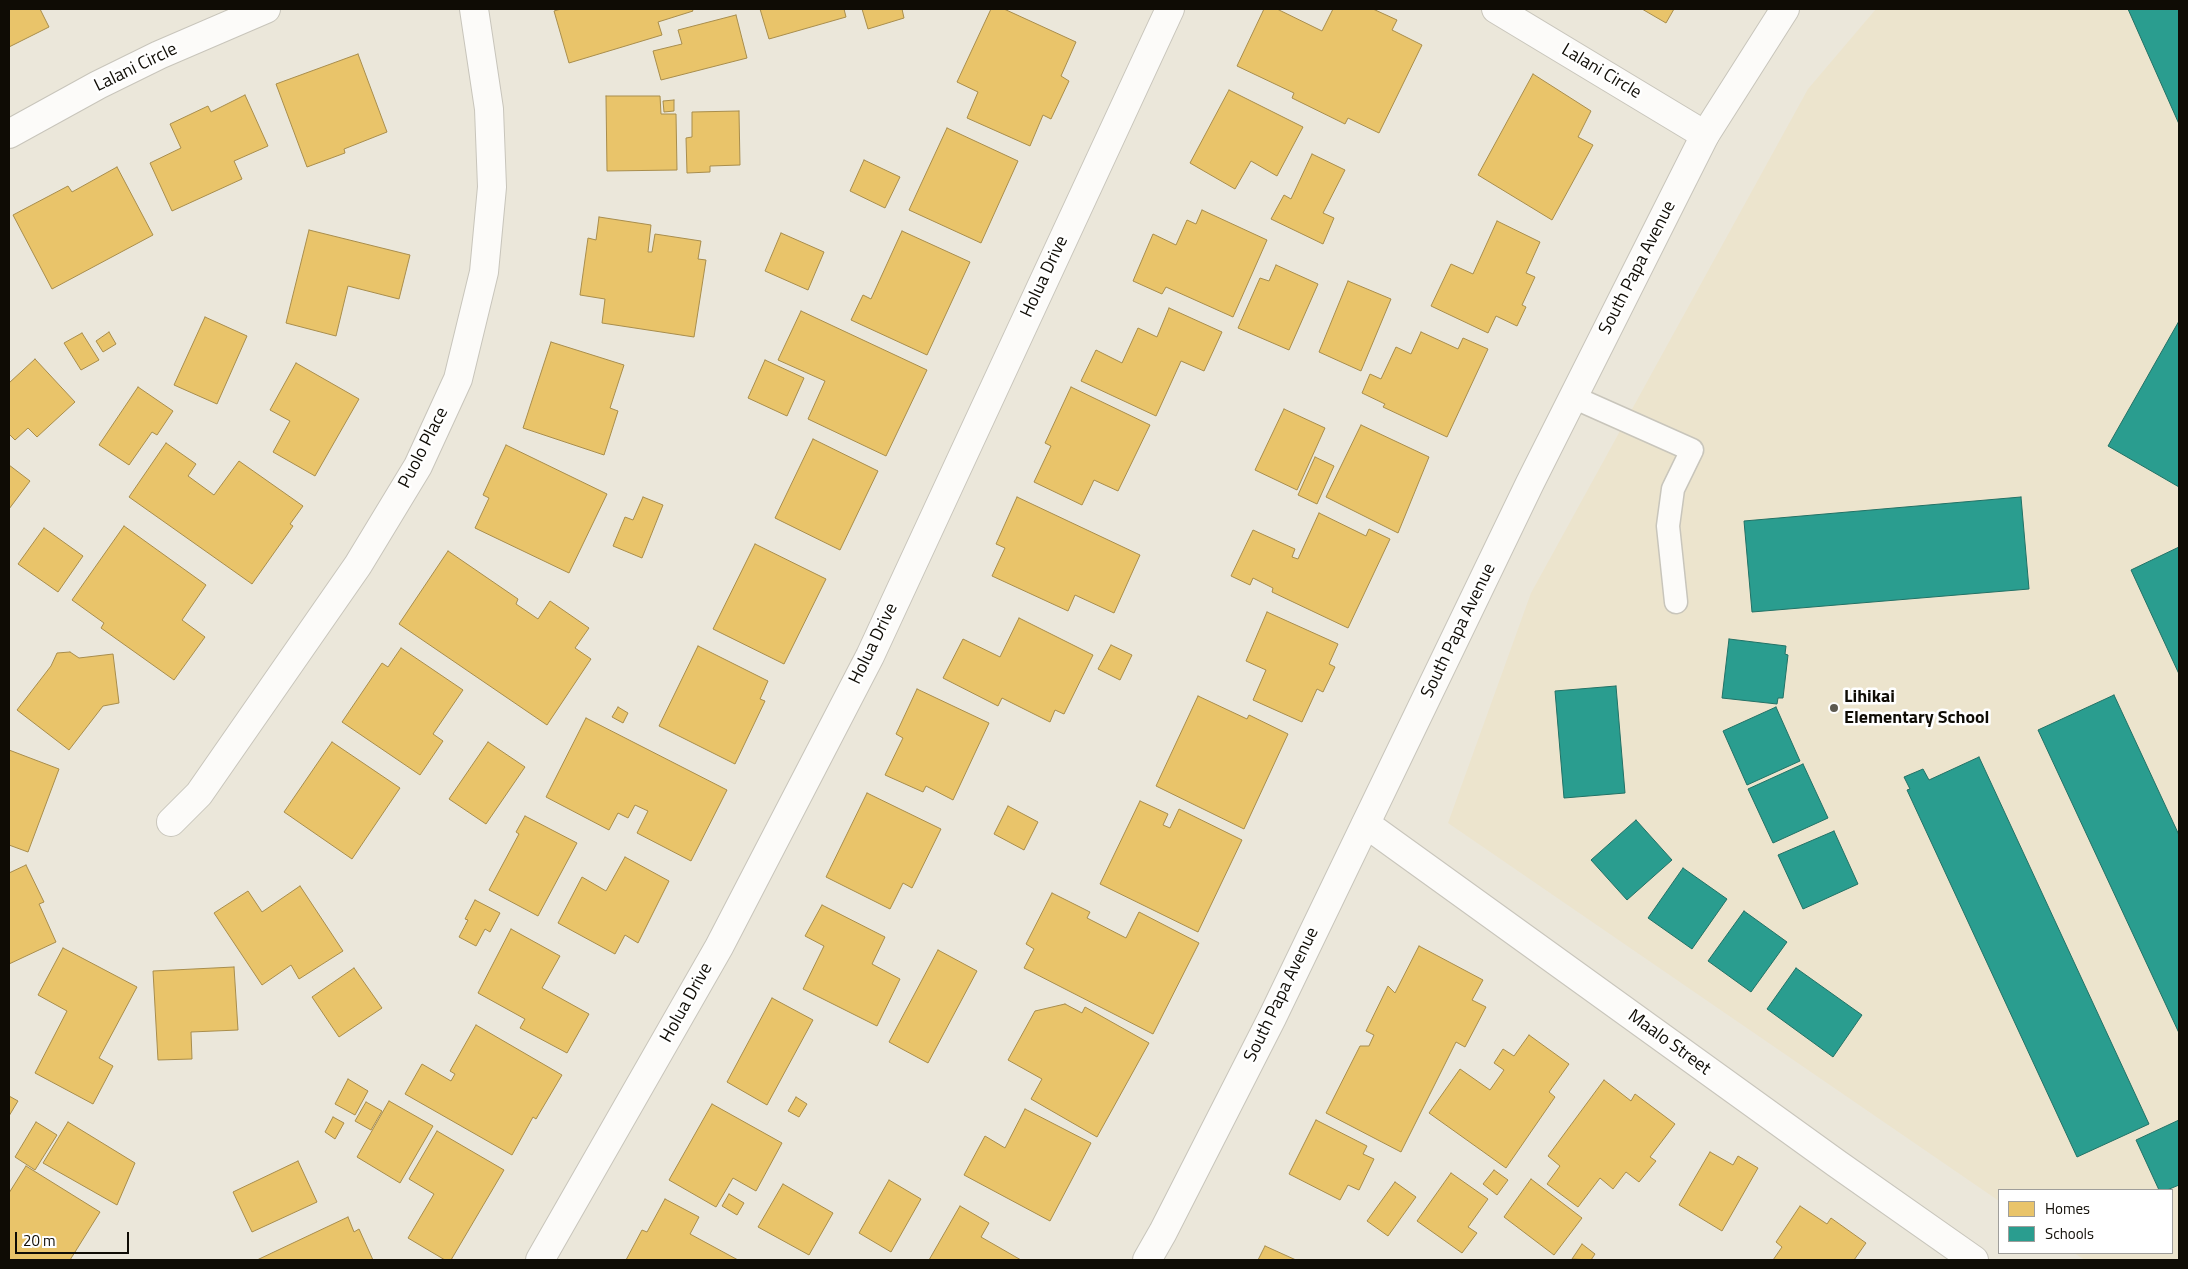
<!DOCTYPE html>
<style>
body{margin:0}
#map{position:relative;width:2188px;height:1269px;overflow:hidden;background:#ebe7da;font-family:"Titillium Web",sans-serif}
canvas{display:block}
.frame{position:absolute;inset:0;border:10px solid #0f0c05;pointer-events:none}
.legend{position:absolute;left:1998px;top:1189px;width:175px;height:65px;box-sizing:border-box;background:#fff;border:1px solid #9f9e9b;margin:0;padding:6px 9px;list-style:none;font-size:15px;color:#0f0c05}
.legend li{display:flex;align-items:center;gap:10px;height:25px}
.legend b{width:25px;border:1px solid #9f9e9b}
.scale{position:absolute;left:15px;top:1232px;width:114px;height:22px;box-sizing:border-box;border:2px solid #0f0c05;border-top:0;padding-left:6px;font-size:15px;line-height:18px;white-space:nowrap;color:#0f0c05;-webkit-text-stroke:4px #fff;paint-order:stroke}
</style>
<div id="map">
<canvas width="2188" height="1269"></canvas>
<div class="frame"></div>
<ul class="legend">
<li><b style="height:14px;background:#e9c46a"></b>Homes</li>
<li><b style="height:14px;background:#2a9d8f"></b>Schools</li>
</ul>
<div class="scale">20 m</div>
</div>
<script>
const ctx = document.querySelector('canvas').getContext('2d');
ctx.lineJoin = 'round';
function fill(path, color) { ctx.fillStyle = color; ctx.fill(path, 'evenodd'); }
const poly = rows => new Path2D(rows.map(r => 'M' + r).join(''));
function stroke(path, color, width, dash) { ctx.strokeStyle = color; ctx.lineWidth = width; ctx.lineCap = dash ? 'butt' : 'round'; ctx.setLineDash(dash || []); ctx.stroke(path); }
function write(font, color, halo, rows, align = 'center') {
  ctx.font = font + ' "Titillium Web",sans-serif'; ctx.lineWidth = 5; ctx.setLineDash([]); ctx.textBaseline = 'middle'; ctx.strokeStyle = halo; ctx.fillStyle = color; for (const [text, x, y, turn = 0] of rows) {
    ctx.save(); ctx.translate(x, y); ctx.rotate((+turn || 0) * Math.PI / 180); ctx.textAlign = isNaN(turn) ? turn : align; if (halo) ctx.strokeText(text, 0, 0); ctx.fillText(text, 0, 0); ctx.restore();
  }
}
const built = poly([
 [1876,9,2179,9,2179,1260,2085,1260,2074,1253,2172,1253,2172,1190,1999,1190,1999,1201,1448,823,1531,593,1808,89]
]);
const homes = poly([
 [9,9,40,9,49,27,9,47,9,9],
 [561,9,692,9,693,11,658,22,662,35,569,63,554,11,561,9],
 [760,9,844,9,846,17,769,39,760,9],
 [862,9,902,9,904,18,868,29,862,9],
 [991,9,1004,9,1076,42,1061,76,1069,81,1051,119,1043,115,1030,146,967,118,978,92,957,82,991,9],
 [1264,9,1277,9,1322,31,1333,9,1373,9,1397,20,1392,30,1422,45,1379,133,1348,118,1345,124,1292,98,1294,93,1237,66,1264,9],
 [1642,9,1674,9,1666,23,1642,9],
 [736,15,747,58,661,80,653,51,682,44,678,30,736,15],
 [358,54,387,132,344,149,345,153,307,167,276,84,358,54],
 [1533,74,1591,111,1578,137,1593,145,1552,220,1478,175,1533,74],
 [1229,90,1303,127,1277,176,1251,161,1235,189,1190,163,1229,90],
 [245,95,268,146,234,161,242,179,172,211,150,163,181,148,170,124,208,106,211,112,245,95],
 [606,96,660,96,661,114,676,114,677,170,607,171,606,96],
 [674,100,674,111,664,112,663,101,674,100],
 [739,111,740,165,710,166,710,172,687,173,686,138,692,137,692,112,739,111],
 [947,128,1018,161,981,243,909,210,947,128],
 [1312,154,1345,170,1323,213,1334,218,1323,244,1271,219,1284,195,1291,199,1312,154],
 [864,160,900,177,885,208,850,191,864,160],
 [117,167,153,235,52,289,13,215,68,186,72,192,117,167],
 [1202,210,1267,240,1233,317,1166,287,1162,294,1133,281,1153,234,1176,245,1187,220,1196,224,1202,210],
 [599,217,651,225,648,252,652,252,655,234,701,241,698,259,706,260,694,337,602,323,605,299,580,295,588,238,596,240,599,217],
 [1497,221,1540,242,1526,273,1535,277,1522,305,1526,307,1517,326,1496,316,1488,333,1431,306,1451,264,1473,274,1497,221],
 [309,230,410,255,399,299,348,286,336,336,286,323,309,230],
 [902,231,970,262,927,355,851,320,863,295,871,299,902,231],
 [781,233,824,252,808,290,765,271,781,233],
 [1276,265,1318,284,1289,350,1238,328,1260,278,1269,281,1276,265],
 [1348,281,1391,299,1361,371,1319,352,1348,281],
 [1169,308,1222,332,1204,371,1181,361,1156,416,1081,381,1096,350,1122,363,1138,328,1157,337,1169,308],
 [801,311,927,370,886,456,808,419,825,381,778,360,801,311],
 [205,317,247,336,217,404,174,385,205,317],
 [109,332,116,344,103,352,96,341,109,332],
 [1421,332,1458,349,1463,338,1488,349,1447,437,1383,407,1385,404,1362,393,1370,374,1381,379,1396,347,1411,354,1421,332],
 [82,333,99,360,81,370,64,343,82,333],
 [551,342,624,365,610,408,618,411,604,455,523,428,551,342],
 [35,359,75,402,37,437,28,428,15,440,9,434,9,383,35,359],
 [765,360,804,378,787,416,748,398,765,360],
 [296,363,359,399,315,476,273,452,290,421,270,410,296,363],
 [138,387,173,411,157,435,152,432,129,465,99,445,138,387],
 [1071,387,1150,425,1118,491,1094,480,1082,505,1034,482,1051,446,1045,443,1071,387],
 [1284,409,1325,428,1297,490,1255,470,1284,409],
 [1361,425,1429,457,1398,533,1326,497,1361,425],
 [813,439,878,471,840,550,775,518,813,439],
 [166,443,196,464,188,476,214,495,239,461,303,506,290,524,293,526,252,584,129,497,166,443],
 [506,445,607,494,569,573,475,528,489,498,483,495,506,445],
 [1315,457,1334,466,1317,504,1298,495,1315,457],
 [9,465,30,481,9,509,9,465],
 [643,497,663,505,642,558,613,546,625,517,633,520,643,497],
 [1017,497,1140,555,1114,613,1075,595,1068,611,992,576,1005,548,996,544,1017,497],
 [1319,513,1366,536,1369,529,1390,539,1348,628,1272,592,1273,588,1253,578,1250,585,1231,576,1253,530,1295,549,1292,557,1298,559,1319,513],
 [124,526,206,585,182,620,205,637,174,680,101,628,104,623,72,600,124,526],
 [44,528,83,556,58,592,18,564,44,528],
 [755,544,826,579,784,664,713,629,755,544],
 [448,551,518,599,516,604,538,619,550,601,589,628,575,648,591,659,547,725,399,624,448,551],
 [1267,612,1338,644,1329,664,1335,667,1323,692,1317,689,1302,722,1253,700,1266,670,1246,661,1267,612],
 [1019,618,1093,655,1064,714,1055,710,1050,722,1002,698,998,706,943,678,963,639,1000,657,1019,618],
 [1111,645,1132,655,1120,680,1098,669,1111,645],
 [698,646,768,681,760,699,765,701,735,764,659,726,698,646],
 [401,648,463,690,433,734,443,741,420,775,342,722,382,663,388,667,401,648],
 [70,652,79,658,113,654,119,703,103,706,69,750,17,710,51,666,57,653,70,652],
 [917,689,989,723,953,800,926,786,923,792,885,775,903,738,896,734,917,689],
 [1198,696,1247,719,1249,715,1288,734,1244,829,1156,786,1198,696],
 [618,707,628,713,623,723,612,717,618,707],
 [586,718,727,790,691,861,637,833,648,811,635,805,628,818,618,813,609,830,546,797,586,718],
 [332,742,400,788,352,859,284,812,332,742],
 [488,742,525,767,486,824,449,799,488,742],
 [9,750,59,769,28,852,9,845,9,750],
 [867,793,941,829,912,888,903,883,890,909,826,877,867,793],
 [1140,801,1168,814,1163,825,1170,828,1179,809,1242,840,1198,932,1100,884,1140,801],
 [1008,806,1038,822,1024,850,994,834,1008,806],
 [525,816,577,843,538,916,489,890,519,834,516,832,525,816],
 [625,857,669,881,638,943,625,935,615,954,558,923,582,877,606,891,625,857],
 [26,865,44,902,39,904,56,942,9,964,9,873,26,865],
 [300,886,343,951,299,979,291,965,262,985,214,913,248,891,262,912,300,886],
 [1052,893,1090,912,1087,918,1126,938,1139,912,1199,943,1153,1034,1024,968,1034,949,1026,944,1052,893],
 [475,900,500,913,490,932,485,929,476,946,459,937,468,920,465,919,475,900],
 [822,905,885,937,872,964,900,979,877,1026,803,989,824,946,805,936,822,905],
 [511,929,560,956,542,988,589,1014,567,1053,520,1028,525,1019,478,993,511,929],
 [1419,946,1483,980,1472,1000,1486,1007,1465,1047,1456,1042,1401,1152,1326,1113,1360,1046,1369,1046,1374,1035,1366,1031,1388,986,1395,993,1419,946],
 [63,948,137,987,99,1058,113,1066,93,1104,35,1073,67,1011,38,995,63,948],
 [938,950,977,971,928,1063,889,1042,938,950],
 [234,967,238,1030,191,1032,192,1059,158,1060,153,971,234,967],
 [354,968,382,1008,339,1037,312,997,354,968],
 [772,998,813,1020,767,1105,727,1082,772,998],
 [1065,1004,1082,1013,1085,1007,1149,1043,1097,1137,1031,1099,1042,1079,1008,1060,1035,1011,1065,1004],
 [476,1025,562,1075,536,1119,533,1117,512,1155,405,1094,422,1064,451,1081,455,1074,450,1071,476,1025],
 [1529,1035,1569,1064,1549,1092,1555,1097,1506,1168,1429,1113,1460,1069,1490,1090,1504,1070,1494,1063,1503,1049,1514,1056,1529,1035],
 [348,1079,368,1091,355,1115,335,1104,348,1079],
 [1604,1080,1631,1101,1635,1094,1675,1124,1650,1157,1656,1161,1639,1182,1626,1172,1613,1189,1600,1178,1578,1207,1547,1184,1560,1166,1548,1156,1604,1080],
 [9,1096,18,1101,9,1116,9,1096],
 [796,1097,807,1104,799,1117,788,1111,796,1097],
 [389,1101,433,1126,400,1183,357,1157,389,1101],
 [366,1102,382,1111,371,1130,355,1121,366,1102],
 [712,1104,782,1143,756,1191,733,1178,716,1207,669,1180,712,1104],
 [1025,1109,1091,1143,1050,1221,964,1175,985,1136,1005,1148,1025,1109],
 [333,1117,344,1123,335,1139,325,1132,333,1117],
 [1316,1120,1367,1146,1363,1154,1374,1159,1359,1190,1348,1185,1340,1200,1289,1174,1316,1120],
 [36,1122,57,1135,35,1170,15,1157,36,1122],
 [68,1122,135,1163,117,1205,43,1163,68,1122],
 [437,1131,504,1170,451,1260,445,1260,408,1238,434,1194,409,1179,437,1131],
 [1710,1152,1733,1165,1738,1156,1758,1168,1722,1231,1679,1205,1710,1152],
 [298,1161,317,1202,252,1232,233,1192,298,1161],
 [26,1166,100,1212,70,1260,9,1260,9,1193,26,1166],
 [1494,1170,1508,1180,1497,1195,1483,1184,1494,1170],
 [1451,1173,1488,1199,1468,1227,1477,1233,1462,1253,1417,1221,1451,1173],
 [1531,1179,1582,1218,1554,1255,1504,1217,1531,1179],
 [889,1180,921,1199,891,1252,859,1233,889,1180],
 [1395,1182,1416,1197,1388,1236,1367,1221,1395,1182],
 [783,1184,833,1213,809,1255,758,1227,783,1184],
 [729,1194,744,1203,737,1215,722,1206,729,1194],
 [665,1199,699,1217,690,1234,738,1260,626,1260,642,1230,647,1232,665,1199],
 [960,1206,989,1223,981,1237,1021,1260,929,1260,960,1206],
 [1800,1206,1827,1224,1831,1218,1866,1243,1854,1260,1773,1260,1782,1247,1776,1242,1800,1206],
 [348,1217,354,1232,359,1229,373,1260,257,1260,348,1217],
 [1582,1244,1595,1254,1591,1260,1572,1259,1582,1244],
 [1265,1246,1296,1260,1258,1260,1265,1246]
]);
const schools = poly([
 [2128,9,2179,9,2179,124,2128,9],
 [2179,321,2179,487,2108,446,2179,321],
 [2021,497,2029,589,1752,612,1744,521,2021,497],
 [2179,547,2179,674,2131,570,2179,547],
 [1729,639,1786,646,1785,654,1788,655,1783,698,1778,698,1777,704,1722,698,1729,639],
 [1616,686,1625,793,1564,798,1555,691,1616,686],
 [2114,695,2179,835,2179,1033,2038,730,2114,695],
 [1776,707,1800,761,1747,785,1723,731,1776,707],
 [1979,757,2149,1124,2077,1157,1907,790,1910,789,1904,777,1923,769,1929,780,1979,757],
 [1803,764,1828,818,1773,843,1748,789,1803,764],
 [1636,820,1672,860,1627,900,1591,860,1636,820],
 [1834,831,1858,884,1803,909,1778,855,1834,831],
 [1683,868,1727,899,1692,949,1648,918,1683,868],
 [1744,911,1787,942,1751,992,1708,961,1744,911],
 [1796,968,1862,1015,1833,1057,1767,1009,1796,968],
 [2179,1120,2179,1185,2167,1190,2159,1190,2136,1140,2179,1120]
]);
const lane = poly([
 [1573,397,1692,450,1673,489,1668,526,1676,602]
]);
const street = poly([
 [1496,9,1705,135],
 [9,134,98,85,159,55,266,9],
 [171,822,199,794,358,565,418,466,458,379,484,272,492,187,489,109,474,9],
 [1366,824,1836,1163,1974,1260],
 [540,1260,719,947,870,656,1170,9]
]);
const secondary = poly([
 [1147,1260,1163,1232,1272,1018,1530,483,1705,135,1785,9]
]);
const markers = [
 [1834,708,5,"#5c5950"]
];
const streetNames = [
 ["Lalani Circle",136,68,-26],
 ["Lalani Circle",1601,72,31],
 ["South Papa Avenue",1638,268,-63],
 ["Holua Drive",1045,277,-65],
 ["Puolo Place",424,448,-63],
 ["South Papa Avenue",1459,631,-64],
 ["Holua Drive",874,644,-64],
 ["South Papa Avenue",1282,995,-64],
 ["Holua Drive",687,1003,-61],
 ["Maalo Street",1669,1043,36]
];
const poiNames = [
 ["Lihikai",1844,698],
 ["Elementary School",1844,719]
];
fill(built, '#ece4cd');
fill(homes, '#e9c46a');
stroke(homes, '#a88d4c', 1);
fill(schools, '#2a9d8f');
stroke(schools, '#227266', 1);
stroke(lane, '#c8c5bb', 25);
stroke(street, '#c8c5bb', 30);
stroke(secondary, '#c8c5bb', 30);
stroke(lane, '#fcfbf9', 22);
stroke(street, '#fcfbf9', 28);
stroke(secondary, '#fcfbf9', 28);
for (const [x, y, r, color] of markers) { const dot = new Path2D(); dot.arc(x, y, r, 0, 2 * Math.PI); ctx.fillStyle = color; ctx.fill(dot); stroke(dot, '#fff', 2); }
write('18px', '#0f0c05', '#fff', streetNames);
write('bold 18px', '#0f0c05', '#fff', poiNames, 'left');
</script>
